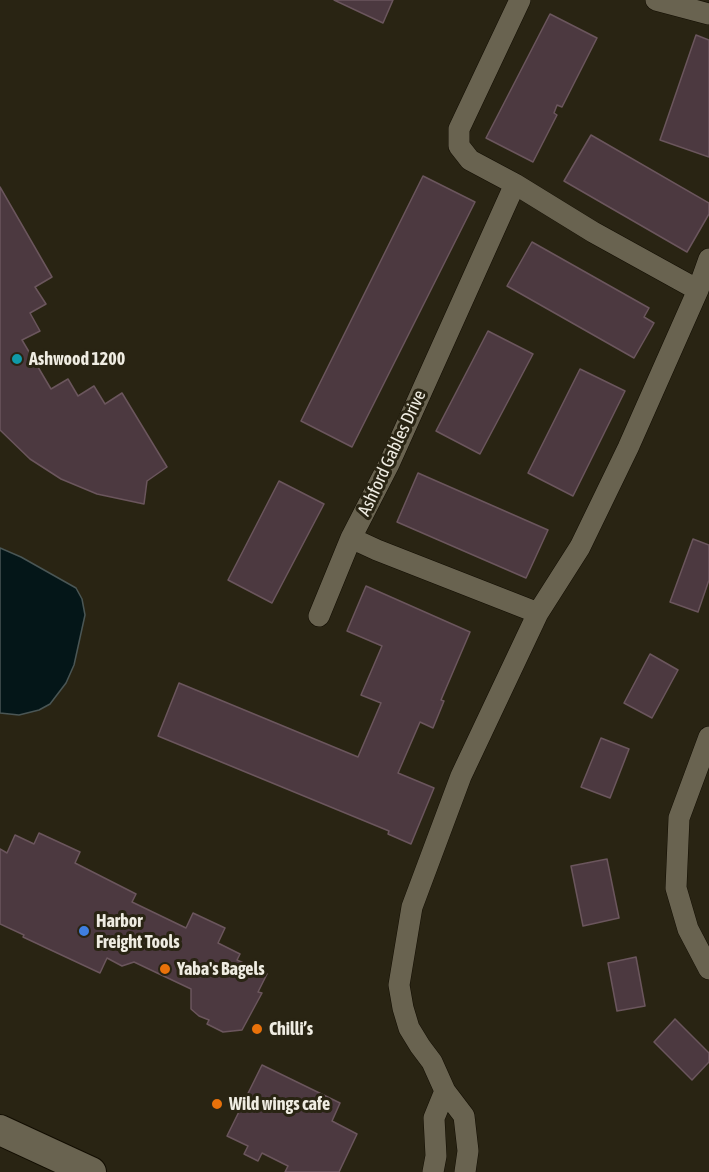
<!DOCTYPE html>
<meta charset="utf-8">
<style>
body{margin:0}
canvas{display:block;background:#292413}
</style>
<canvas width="709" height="1172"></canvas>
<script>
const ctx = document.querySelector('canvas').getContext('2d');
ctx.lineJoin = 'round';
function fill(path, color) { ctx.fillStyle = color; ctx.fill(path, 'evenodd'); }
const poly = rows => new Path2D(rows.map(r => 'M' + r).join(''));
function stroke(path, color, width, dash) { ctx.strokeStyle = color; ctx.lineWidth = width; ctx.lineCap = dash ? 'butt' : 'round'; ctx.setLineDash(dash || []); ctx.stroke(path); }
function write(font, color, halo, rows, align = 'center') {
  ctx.font = font + ' "Asap Condensed",sans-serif'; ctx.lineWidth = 6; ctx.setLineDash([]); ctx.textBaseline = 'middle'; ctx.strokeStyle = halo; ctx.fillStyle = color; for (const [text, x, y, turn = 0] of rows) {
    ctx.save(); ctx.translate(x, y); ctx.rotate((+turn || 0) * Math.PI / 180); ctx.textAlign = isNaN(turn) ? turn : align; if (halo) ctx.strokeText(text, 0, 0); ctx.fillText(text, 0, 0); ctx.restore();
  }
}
const water = poly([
 [0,548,21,557,76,588,82,599,85,615,74,665,66,683,50,704,39,710,19,715,0,713,0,548]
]);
const building = poly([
 [334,0,393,0,383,23,334,0],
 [550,14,597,38,562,107,557,105,554,113,557,115,533,162,486,138,550,14],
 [696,35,709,40,709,157,660,140,696,35],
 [591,135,709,203,709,214,687,252,564,181,591,135],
 [423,176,475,202,352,447,301,421,423,176],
 [0,187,52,277,35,287,46,304,30,313,40,331,22,340,51,389,68,379,78,396,94,386,105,404,122,393,167,467,147,481,144,504,97,494,61,479,30,459,0,430,0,187],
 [532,242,649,308,644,317,654,323,634,358,507,286,532,242],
 [488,331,533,354,480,454,436,431,488,331],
 [580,369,625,391,573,496,528,473,580,369],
 [418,473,548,530,526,578,397,522,418,473],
 [279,481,324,504,272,603,228,580,279,481],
 [693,539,709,545,709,580,698,612,670,602,693,539],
 [366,586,470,632,441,700,444,701,433,728,420,722,398,773,434,788,411,844,388,834,389,831,158,736,179,683,358,757,381,703,361,695,382,646,347,631,366,586],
 [650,654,678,670,652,718,624,703,650,654],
 [601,738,629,749,610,798,581,787,601,738],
 [39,833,80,852,75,863,136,894,132,902,186,928,193,913,225,928,218,943,240,954,237,960,267,974,258,992,262,993,242,1030,223,1032,207,1024,209,1020,199,1016,191,1009,191,989,134,962,122,966,107,958,100,973,23,937,24,935,0,924,0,849,7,853,15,835,34,844,39,833],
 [607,859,619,918,583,926,571,866,607,859],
 [636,957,645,1006,617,1011,608,963,636,957],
 [675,1019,709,1053,709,1062,692,1080,654,1042,675,1019],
 [262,1065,340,1103,332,1121,357,1134,339,1172,285,1172,288,1166,262,1153,258,1161,244,1154,248,1146,227,1136,262,1065]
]);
const minor = poly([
 [520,0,459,129,459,146,470,160,515,184,593,232,698,290],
 [656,0,709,14],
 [515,184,389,464,351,538,377,550,538,613],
 [319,616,351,538],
 [709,737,679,818,676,888,688,929,709,969],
 [433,1172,436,1156,434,1118,445,1091],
 [465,1172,468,1151,464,1116,445,1091,432,1062,420,1046,409,1028,403,1008,399,985,412,907,461,776,538,613,580,547,628,448,698,290,709,259]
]);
const secondary = poly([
 [0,1130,91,1172]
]);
const markers = [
 [17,359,6,"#0f9aa8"],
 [84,931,6,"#3f7fe0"],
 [165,969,6,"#e8710a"],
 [257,1029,6,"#e8710a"],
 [217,1104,6,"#e8710a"]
];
const poiNames = [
 ["Ashwood 1200",29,359],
 ["Harbor",96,921],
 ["Freight Tools",96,942],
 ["Yaba's Bagels",177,969],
 ["Chilli’s",269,1029],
 ["Wild wings cafe",229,1104]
];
const streetNames = [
 ["Ashford Gables Drive",392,453,-65]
];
fill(water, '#041618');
stroke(water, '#4a5655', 1.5);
fill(building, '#4c3940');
stroke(building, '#6b565d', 1.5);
stroke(minor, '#120d01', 22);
stroke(secondary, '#120d01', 32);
stroke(minor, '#696350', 21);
stroke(secondary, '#696350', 30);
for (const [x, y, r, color] of markers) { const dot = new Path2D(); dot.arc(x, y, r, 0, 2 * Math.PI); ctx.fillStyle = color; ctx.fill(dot); stroke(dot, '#292413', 2); }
write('bold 18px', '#efece2', '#292413', poiNames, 'left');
write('18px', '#efece2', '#292413', streetNames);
</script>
